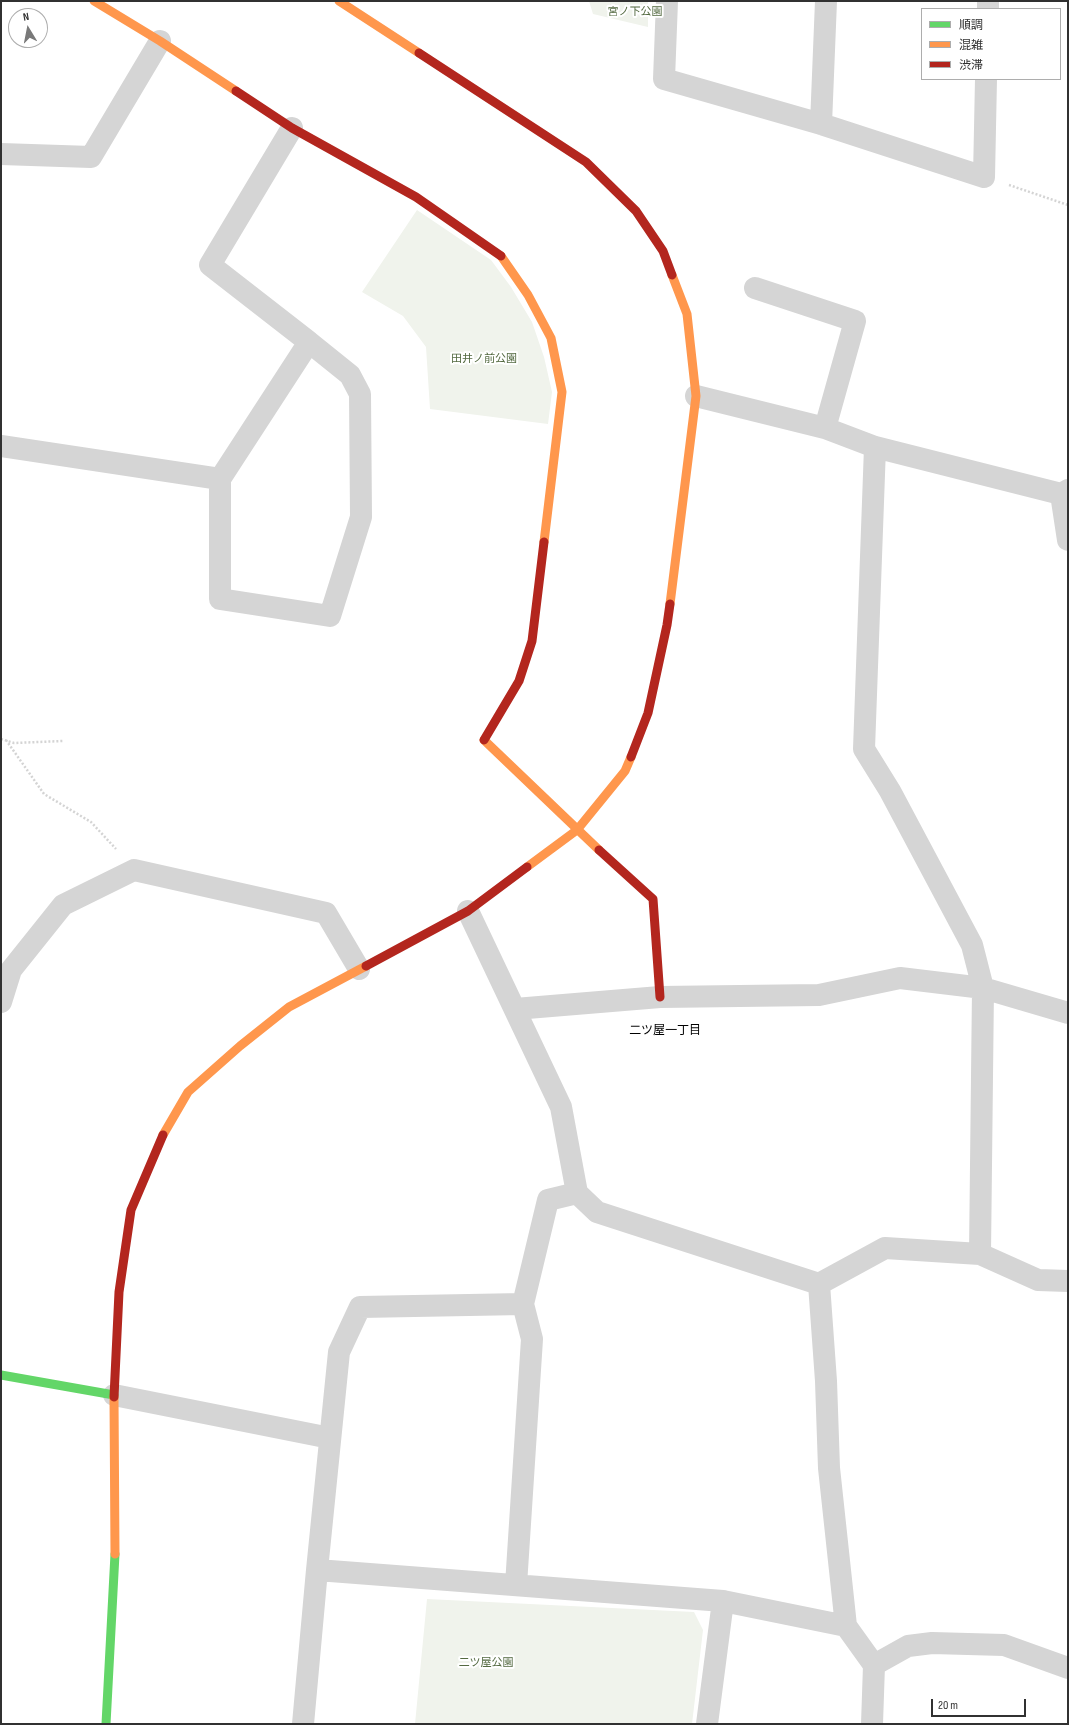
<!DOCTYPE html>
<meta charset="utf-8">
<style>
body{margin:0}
#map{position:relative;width:1069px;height:1725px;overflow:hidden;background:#fff;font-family:"Sofia Sans Condensed","Noto Sans JP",sans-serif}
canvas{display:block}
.frame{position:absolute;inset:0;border:2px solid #313131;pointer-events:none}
.legend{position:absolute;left:921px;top:8px;width:140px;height:72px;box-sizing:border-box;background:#fff;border:1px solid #adadad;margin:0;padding:5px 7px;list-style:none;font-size:12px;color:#313131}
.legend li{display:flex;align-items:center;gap:8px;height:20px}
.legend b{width:20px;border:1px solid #adadad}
.north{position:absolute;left:8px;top:8px;width:40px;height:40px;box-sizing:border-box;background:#fff;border:1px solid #adadad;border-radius:50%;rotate:350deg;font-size:11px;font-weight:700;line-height:16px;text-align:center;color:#313131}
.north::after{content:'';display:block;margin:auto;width:14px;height:18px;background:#797979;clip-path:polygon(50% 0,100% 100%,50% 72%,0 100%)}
.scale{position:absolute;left:931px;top:1699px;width:95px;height:18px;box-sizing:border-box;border:2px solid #313131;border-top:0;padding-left:5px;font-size:12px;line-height:14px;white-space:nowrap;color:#313131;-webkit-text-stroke:3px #fff;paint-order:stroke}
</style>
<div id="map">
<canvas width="1069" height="1725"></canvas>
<div class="frame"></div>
<ul class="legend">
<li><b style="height:5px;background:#63d668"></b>順調</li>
<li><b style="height:5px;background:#ff974d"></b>混雑</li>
<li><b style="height:5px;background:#b3261e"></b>渋滞</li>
</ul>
<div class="north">N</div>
<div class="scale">20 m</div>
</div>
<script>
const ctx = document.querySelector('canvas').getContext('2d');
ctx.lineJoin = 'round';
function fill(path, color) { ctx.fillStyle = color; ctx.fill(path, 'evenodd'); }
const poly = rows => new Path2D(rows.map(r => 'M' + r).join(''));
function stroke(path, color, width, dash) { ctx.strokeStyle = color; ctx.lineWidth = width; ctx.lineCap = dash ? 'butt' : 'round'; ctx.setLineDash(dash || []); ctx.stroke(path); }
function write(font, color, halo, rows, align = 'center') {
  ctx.font = font + ' "Sofia Sans Condensed","Noto Sans JP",sans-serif'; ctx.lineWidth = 4; ctx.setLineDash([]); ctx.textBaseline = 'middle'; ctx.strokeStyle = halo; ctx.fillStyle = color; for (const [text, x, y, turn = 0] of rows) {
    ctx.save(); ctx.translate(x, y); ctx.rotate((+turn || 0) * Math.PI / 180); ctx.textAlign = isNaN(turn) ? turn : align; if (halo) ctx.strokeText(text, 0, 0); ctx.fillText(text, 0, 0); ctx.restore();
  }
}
const green = poly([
 [589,1,648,1,648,27,593,14],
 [417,210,491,260,511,287,532,322,544,357,552,392,548,424,430,409,426,347,403,316,362,292],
 [427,1599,694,1612,703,1630,692,1724,415,1724]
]);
const path = poly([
 [1009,185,1068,205],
 [1,739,14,743,63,741],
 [6,740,44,794,91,822,116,849]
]);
const street = poly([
 [667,1,664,79,821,124,984,177,986,79],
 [988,9,988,1],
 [821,124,826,1],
 [1,154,91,157,160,41],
 [755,288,855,321,825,428],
 [696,396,825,428,875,447,1061,494,1068,490],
 [1,446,220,479,309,342,210,265,292,128],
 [875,447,864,749,890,791,972,945,983,988,980,1254],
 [220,479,220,599,330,616,361,517,360,394,350,375,309,342],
 [1061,494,1068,540],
 [468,911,561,1107,577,1193,597,1212,819,1284,885,1248,980,1254,1038,1280,1068,1281],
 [1,1002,11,970,63,905,134,870,326,913,359,969],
 [515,1009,660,997,819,995,900,978,983,988,1068,1013],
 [819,1284,826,1381,829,1468,846,1626,874,1665,872,1724],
 [523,1304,548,1200,577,1193],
 [114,1395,330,1438],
 [317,1570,339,1352,360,1307,523,1304,532,1339,516,1585],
 [723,1601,846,1626],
 [874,1665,908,1646,932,1643,1004,1645,1068,1668],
 [303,1724,317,1570,723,1601,707,1724]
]);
const fast = poly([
 [1,1375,114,1395],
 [106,1724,115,1554]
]);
const slow = poly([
 [94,1,160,41,236,91],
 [339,1,419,53],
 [501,256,528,295,551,338,562,392,544,542],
 [670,604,696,396,687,314,672,275],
 [484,740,599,850],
 [527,867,577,830,625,771,631,757],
 [163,1135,188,1092,240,1046,289,1007,366,966],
 [114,1397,115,1554]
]);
const jam = poly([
 [419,53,586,162,636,211,663,251,672,275],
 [236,91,292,128,416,197,501,256],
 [484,740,519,681,532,641,544,542],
 [631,757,648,713,667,625,670,604],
 [599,850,653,899,660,997],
 [366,966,468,911,527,867],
 [114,1397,119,1292,131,1210,163,1135]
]);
const parkNames = [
 ["宮ノ下公園",635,12],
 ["田井ノ前公園",484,359],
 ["二ツ屋公園",486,1663]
];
const neighbourhoodNames = [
 ["二ツ屋一丁目",665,1031]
];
fill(green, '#f0f3ec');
stroke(path, '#d4d4d4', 2.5, [2, 2]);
stroke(street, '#d5d5d5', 22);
stroke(fast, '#63d668', 9);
stroke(slow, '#ff974d', 9);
stroke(jam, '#b3261e', 9);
write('11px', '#546a41', '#fff', parkNames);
write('12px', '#000', '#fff', neighbourhoodNames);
</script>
